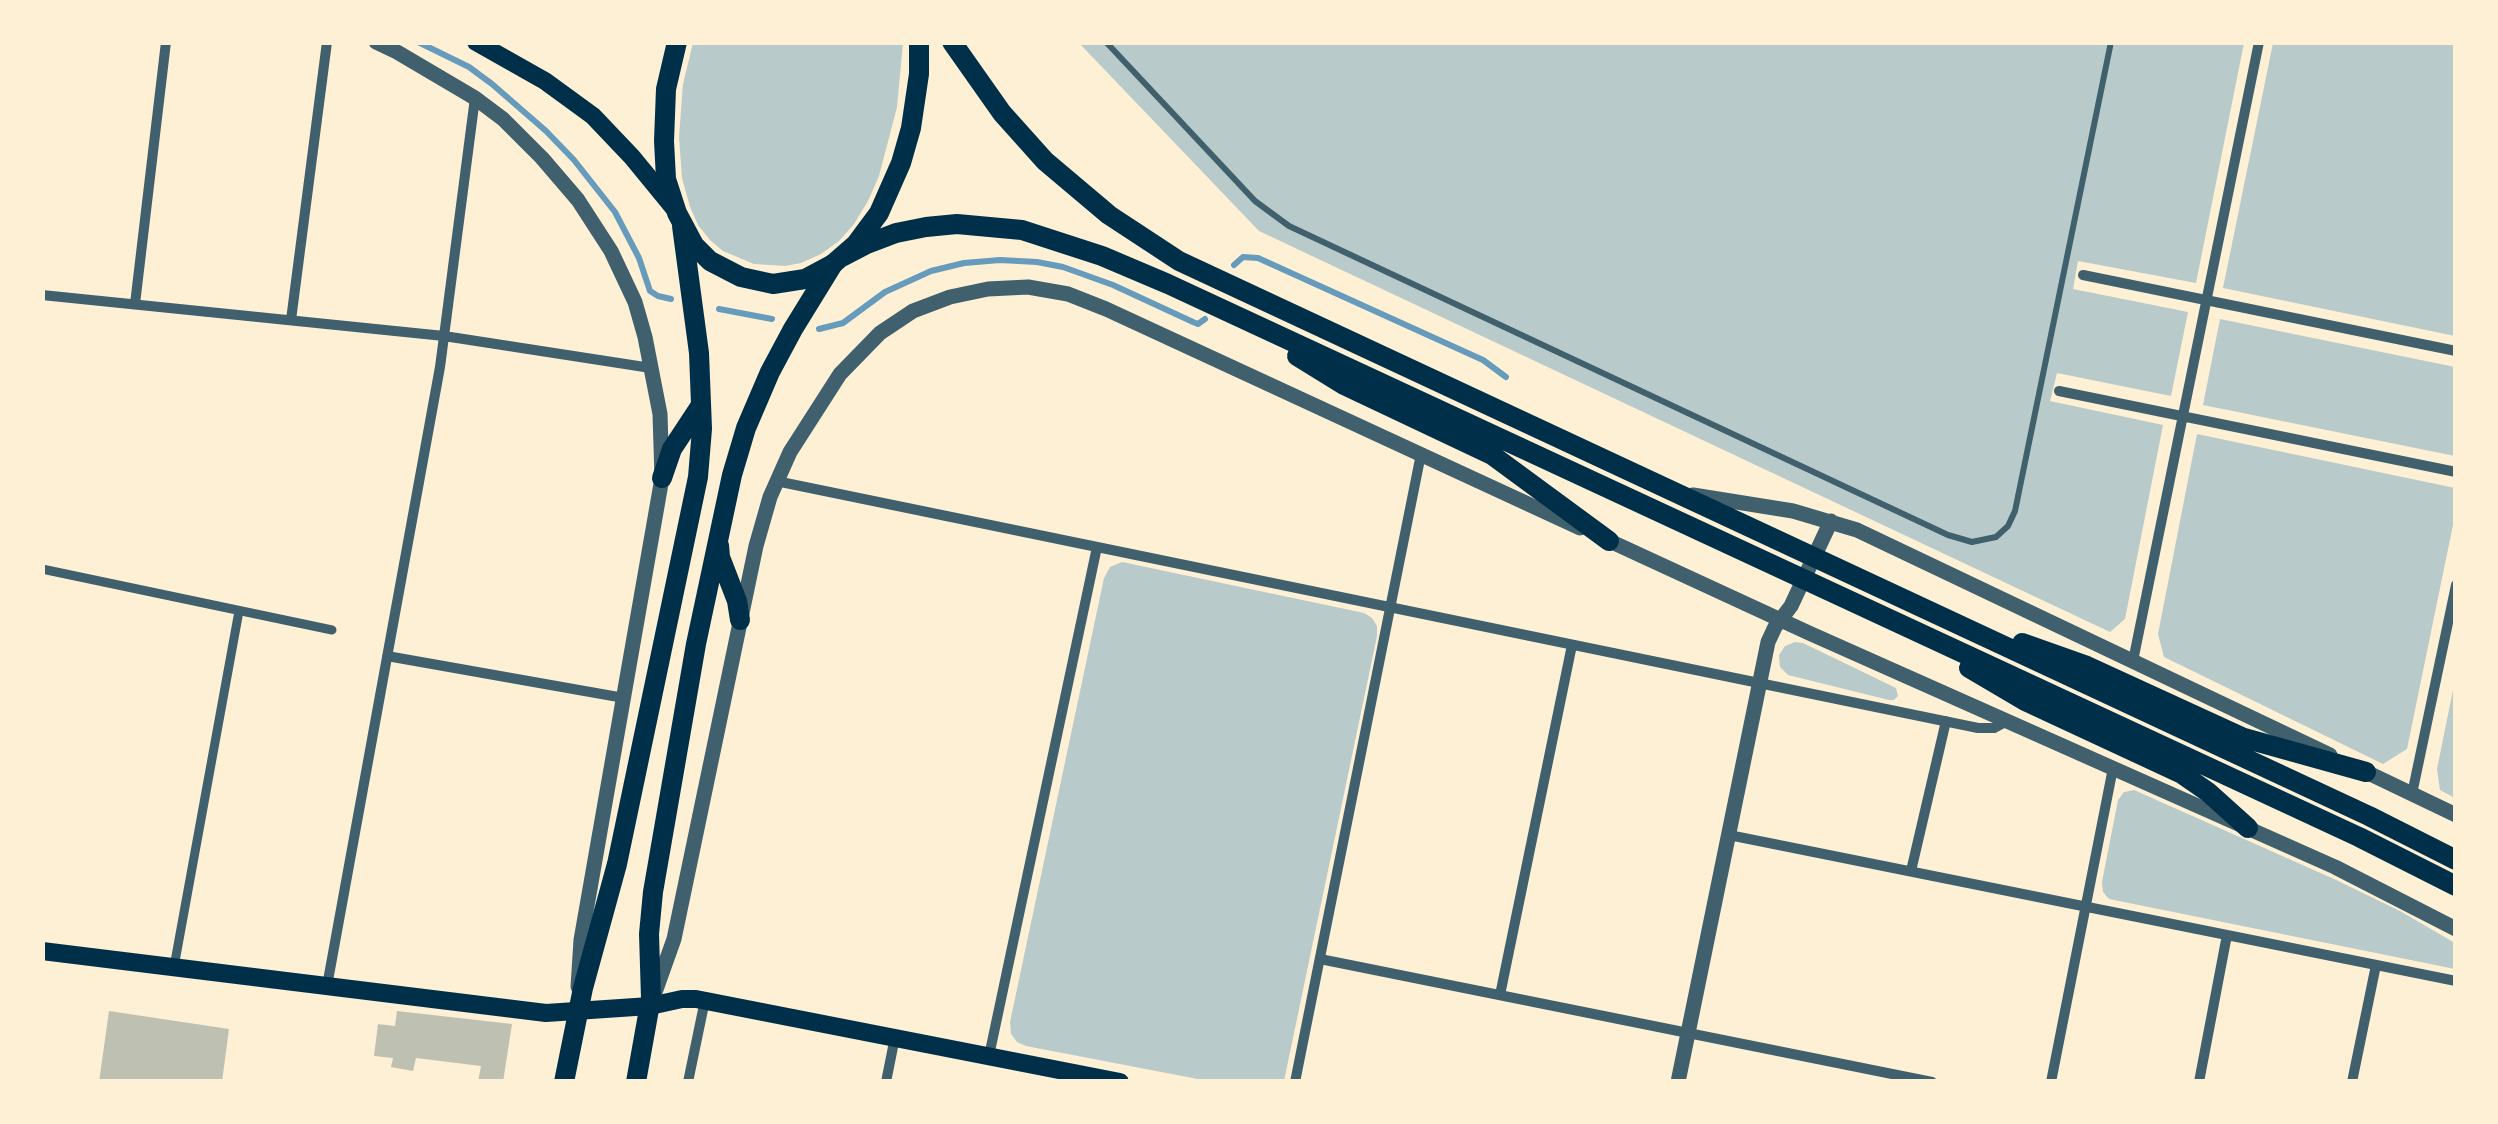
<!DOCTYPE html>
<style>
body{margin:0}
#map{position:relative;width:2498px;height:1124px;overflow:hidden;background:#fdf0d5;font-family:"Alegreya Sans",sans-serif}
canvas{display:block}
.frame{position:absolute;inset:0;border:45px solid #fdf0d5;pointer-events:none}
</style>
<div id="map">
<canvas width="2498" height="1124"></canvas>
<div class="frame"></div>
</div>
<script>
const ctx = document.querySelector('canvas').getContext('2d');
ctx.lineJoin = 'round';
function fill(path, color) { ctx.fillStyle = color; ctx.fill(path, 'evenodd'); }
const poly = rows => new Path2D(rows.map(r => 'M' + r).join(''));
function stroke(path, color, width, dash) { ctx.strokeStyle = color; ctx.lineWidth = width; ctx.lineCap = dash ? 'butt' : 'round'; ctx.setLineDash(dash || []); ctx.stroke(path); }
const green = poly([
 [693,43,903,43,897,107,879,176,868,201,854,224,839,241,821,254,801,263,785,266,754,264,723,251,710,240,698,225,690,207,682,178,679,137,683,84],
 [1079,43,2244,43,2196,283,2078,261,2073,289,2188,312,2171,396,2057,373,2050,401,2163,425,2125,619,2110,632,1259,231],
 [2273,43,2455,43,2455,336,2223,288],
 [2220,319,2455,367,2455,456,2203,405],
 [2197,434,2455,488,2455,515,2407,749,2383,764,2164,657,2158,634],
 [1122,562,1364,613,1372,618,1377,626,1377,636,1284,1081,1208,1081,1026,1046,1017,1042,1011,1034,1010,1022,1104,578,1110,567],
 [1795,642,1803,643,1896,688,1898,696,1894,700,1889,700,1788,675,1780,667,1779,655,1785,646],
 [2455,680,2456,680,2455,798,2440,790,2437,769],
 [2134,790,2334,879,2400,911,2455,943,2455,969,2109,899,2103,892,2102,882,2118,800,2124,792]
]);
const stream = poly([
 [418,42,469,67,492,84,546,131,574,160,615,212,639,258,650,291,658,296,671,299],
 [1234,265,1243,257,1258,258,1483,360,1506,377],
 [719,309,772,319],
 [819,329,843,323,885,292,931,271,964,263,1000,260,1037,262,1063,267,1113,285,1193,322,1198,324,1205,319]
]);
const building = poly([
 [109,1011,229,1029,222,1082,99,1082],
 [397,1011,512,1024,503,1082,478,1082,481,1066,416,1058,413,1071,391,1067,393,1058,374,1056,378,1024,395,1026]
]);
const service = poly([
 [1106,42,1255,201,1289,226,1948,535,1972,542,1996,537,2008,526,2015,511,2111,42]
]);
const pedestrian = poly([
 [42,569,332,630],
 [174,967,239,611]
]);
const minor = poly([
 [2083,275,2456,351],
 [42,295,444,336,651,368],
 [135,304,166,42],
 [291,320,327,42],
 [2059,391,2456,472],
 [776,481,1978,728,1994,728,2007,721],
 [387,656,624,698],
 [2133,661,2259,42],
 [2412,794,2456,585],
 [1729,835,2456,981],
 [1911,871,1946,721],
 [1320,959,1932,1082],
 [327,986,440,367,475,98],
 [1500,995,1572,645],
 [989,1056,1097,547],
 [688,1082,705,1000],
 [886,1082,895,1037],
 [1295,1082,1421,454],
 [2051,1082,2113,768],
 [2199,1082,2227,935],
 [2352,1082,2376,965]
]);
const tertiary = poly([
 [376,42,397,52,475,98,503,119,542,158,578,200,611,251,635,302,645,337,660,414,662,478,581,940,578,987],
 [1693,495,1793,511,1857,530,2330,755],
 [1601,537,1809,633,2335,867,2456,929],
 [2360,769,2456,815],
 [653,998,674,939,756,546,770,497,790,452,840,374,880,333,913,311,950,297,988,289,1028,287,1068,294,1106,309,1580,528],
 [1678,1082,1768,642,1775,627,1791,606,1831,521]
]);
const secondary = poly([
 [476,42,545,81,593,116,632,157,673,207],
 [42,951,546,1013,650,1006,682,999,696,999,1120,1082]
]);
const primary = poly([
 [662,478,672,449,701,405],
 [719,545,720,557,737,601,740,620],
 [564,1082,583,988,617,864,698,477,702,429,699,353,682,226],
 [636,1082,651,998,649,934,653,892,696,644,732,475,746,428,770,372,793,329,833,264]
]);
const trunk = poly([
 [677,42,666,89,664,141,666,179,677,213,694,245,710,261,741,277,773,284,805,279,833,264,856,244,879,213,901,163,911,128,919,74,919,42],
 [952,42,1002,113,1045,161,1109,215,1179,261,2369,816,2456,860],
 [842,257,867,244,896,233,926,227,957,224,1022,230,1102,256,1168,284,2359,837,2456,886],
 [1297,356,1344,385,1492,455,1609,541],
 [2022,643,2087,666,2244,738,2366,772],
 [1969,668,2025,701,2182,774,2208,792,2248,828]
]);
fill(green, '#b9caca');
stroke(stream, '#669bbc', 6);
fill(building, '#bec0b2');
stroke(service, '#3f606c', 6);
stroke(pedestrian, '#3f606c', 9);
stroke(minor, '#3f606c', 10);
stroke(tertiary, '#3f606c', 15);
stroke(secondary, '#003049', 18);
stroke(primary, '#003049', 20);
stroke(trunk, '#003049', 20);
</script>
